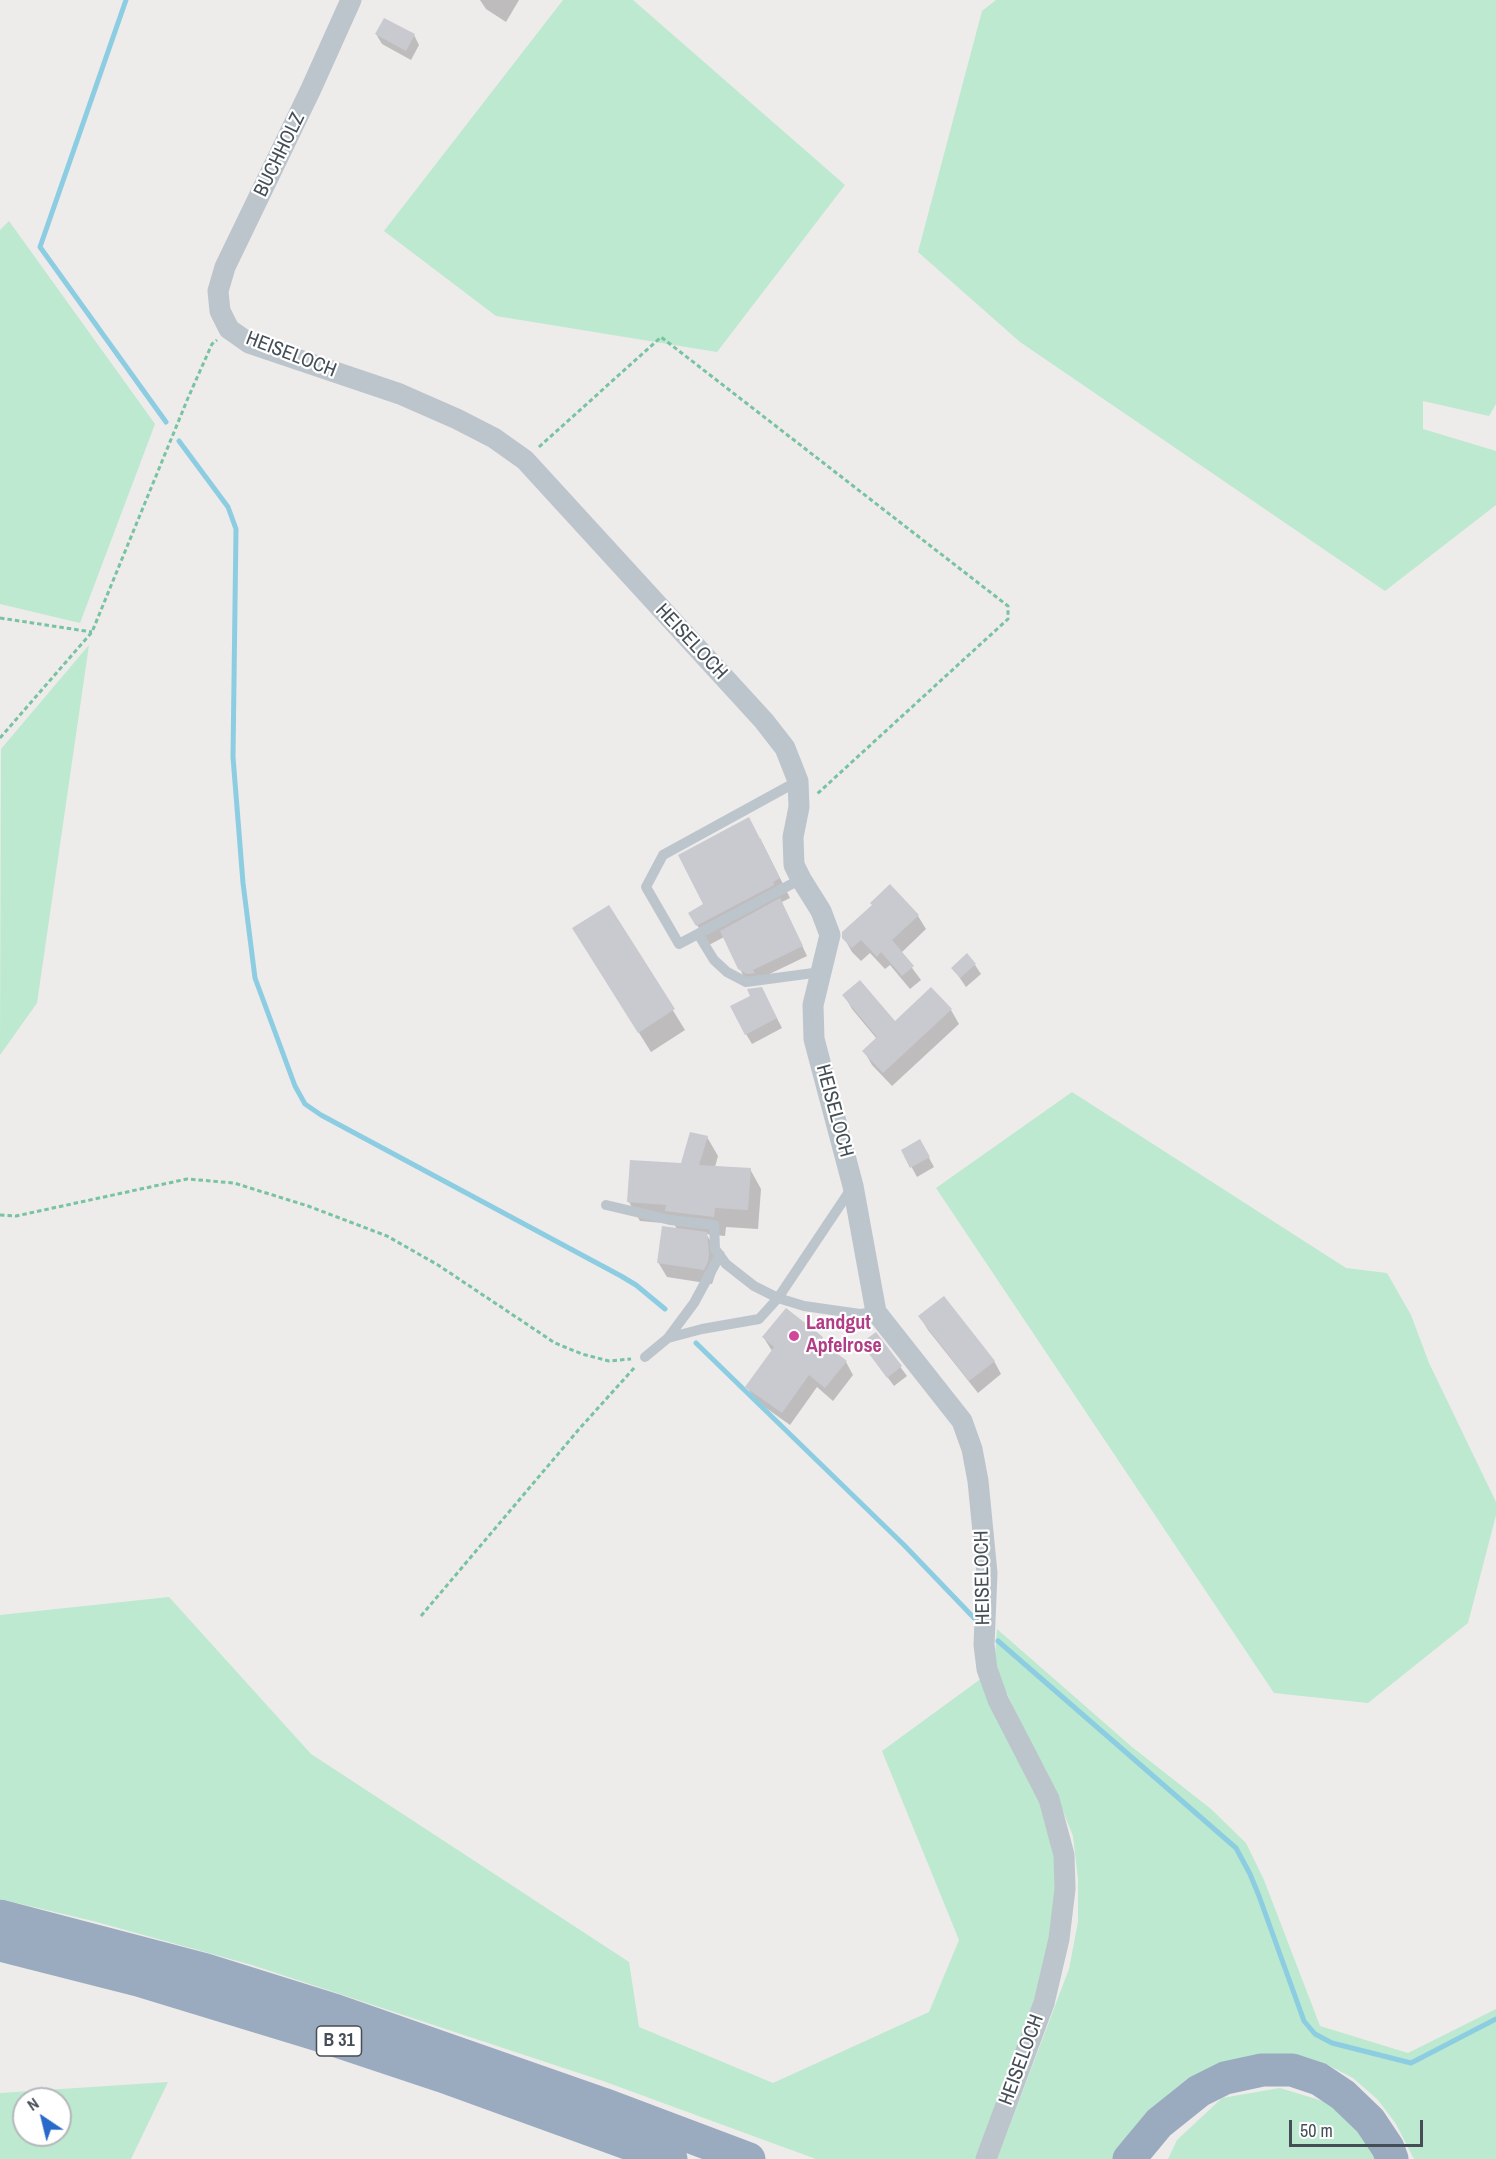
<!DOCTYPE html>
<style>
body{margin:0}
#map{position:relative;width:1496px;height:2159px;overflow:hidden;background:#eeebeb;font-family:"Archivo Narrow",sans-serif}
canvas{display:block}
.north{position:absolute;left:12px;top:2087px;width:60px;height:60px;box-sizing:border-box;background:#fff;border:2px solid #b5b8bb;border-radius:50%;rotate:325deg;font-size:16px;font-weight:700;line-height:24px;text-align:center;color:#454e56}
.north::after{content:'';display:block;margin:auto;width:21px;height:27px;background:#2969ca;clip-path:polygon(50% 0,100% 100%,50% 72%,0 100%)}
.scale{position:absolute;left:1289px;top:2120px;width:134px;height:27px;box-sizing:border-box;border:3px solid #454e56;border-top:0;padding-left:8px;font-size:18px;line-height:21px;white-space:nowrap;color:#454e56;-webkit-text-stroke:4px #fff;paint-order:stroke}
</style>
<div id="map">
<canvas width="1496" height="2159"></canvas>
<div class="north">N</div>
<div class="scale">50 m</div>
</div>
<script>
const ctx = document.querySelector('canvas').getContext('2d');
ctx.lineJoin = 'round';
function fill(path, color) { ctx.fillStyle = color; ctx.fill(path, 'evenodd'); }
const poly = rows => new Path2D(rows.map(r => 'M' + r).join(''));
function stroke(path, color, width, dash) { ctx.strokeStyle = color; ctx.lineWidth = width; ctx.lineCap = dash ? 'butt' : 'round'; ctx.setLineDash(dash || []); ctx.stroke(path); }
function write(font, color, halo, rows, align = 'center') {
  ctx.font = font + ' "Archivo Narrow",sans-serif'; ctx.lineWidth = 4.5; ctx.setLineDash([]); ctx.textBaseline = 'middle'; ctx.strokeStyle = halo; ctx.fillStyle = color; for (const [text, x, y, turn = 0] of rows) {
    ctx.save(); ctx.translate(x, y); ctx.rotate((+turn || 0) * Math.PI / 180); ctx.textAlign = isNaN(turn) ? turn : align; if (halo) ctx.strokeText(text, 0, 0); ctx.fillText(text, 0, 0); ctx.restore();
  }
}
const green = poly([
 [563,0,633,0,845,185,717,352,496,316,384,231],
 [996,0,1496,0,1496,404,1489,416,1423,401,1423,429,1496,451,1496,505,1385,591,1020,342,918,252,982,11],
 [9,221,155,424,80,623,0,604,0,230],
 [89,645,37,1003,0,1055,1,749],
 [1072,1092,1346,1268,1387,1273,1411,1315,1429,1363,1496,1502,1496,1515,1468,1623,1368,1703,1274,1693,936,1188],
 [169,1597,311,1754,629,1962,639,2027,773,2083,929,2012,959,1940,882,1751,982,1678,1027,1766,1059,1852,1059,1944,979,2159,816,2159,603,2081,252,1965,93,1921,0,1899,0,1615],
 [997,1629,1132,1747,1211,1809,1246,1843,1264,1880,1320,2026,1408,2053,1496,2009,1496,2159,1414,2159,1396,2124,1378,2100,1353,2078,1328,2065,1298,2057,1265,2056,1120,2159,997,2159,1069,1969,1078,1922,1078,1879,1073,1836,1063,1811,1000,1679,995,1655],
 [168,2082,131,2159,0,2159,0,2093],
 [24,2099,60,2099,60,2135,24,2135],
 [1280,2088,1329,2103,1361,2134,1379,2159,1168,2159,1177,2140,1222,2098]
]);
const shadow = poly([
 [480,0,519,0,506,22,486,9],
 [376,34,414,35,419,45,411,60,382,44],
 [760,838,790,898,782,902,783,905,807,956,757,980,745,979,724,937,709,945,690,913,705,904],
 [890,886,918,916,926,929,901,953,921,980,910,989,890,965,885,969,870,953,861,961,852,952,844,938],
 [609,907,685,1030,651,1052,586,948],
 [975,965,981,974,966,987,953,968],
 [844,995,895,1023,951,1010,959,1024,892,1086,872,1065,864,1051,877,1039,852,1009],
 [767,999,782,1028,752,1044,746,1034],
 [707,1137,718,1156,715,1167,750,1169,761,1189,758,1229,726,1227,725,1236,706,1234,715,1248,717,1269,712,1284,667,1277,658,1262,677,1229,674,1224,640,1221,629,1202,682,1165],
 [920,1141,934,1167,917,1177,903,1151],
 [920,1317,994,1361,1001,1374,978,1393,928,1330],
 [876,1334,907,1376,894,1386,863,1344],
 [764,1338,822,1338,828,1348,846,1362,853,1375,833,1401,817,1387,790,1425,755,1400,747,1387,772,1351]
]);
const stream = poly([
 [126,0,40,247,166,422],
 [179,441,228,507,236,529,233,757,243,883,255,978,295,1086,305,1104,321,1115,621,1276,636,1285,665,1309],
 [696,1343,904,1545,976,1620],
 [998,1641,1236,1848,1250,1874,1259,1896,1304,2021,1315,2034,1332,2043,1411,2063,1496,2019]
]);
const building = poly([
 [384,18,415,34,406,51,375,34],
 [749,817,780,878,773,882,774,885,696,926,688,913,703,904,678,855],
 [890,884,919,915,892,940,914,966,902,976,881,952,877,957,861,940,852,948,842,938,842,932,872,905,870,903],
 [780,898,803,946,753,970,755,973,747,974,738,969,720,931],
 [609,905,675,1009,638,1033,572,928],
 [967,953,976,964,960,978,951,968],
 [860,980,895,1021,931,987,952,1009,883,1073,862,1051,877,1037,842,995],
 [762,987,777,1018,745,1035,730,1006,750,996,747,989],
 [690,1132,708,1136,699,1165,751,1168,748,1210,715,1208,714,1217,665,1211,666,1205,627,1202,630,1160,681,1163],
 [920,1139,930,1157,910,1168,901,1150],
 [662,1226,707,1232,709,1253,708,1262,704,1270,657,1263],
 [944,1296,995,1361,969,1381,918,1316],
 [786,1308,823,1337,821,1341,847,1361,825,1388,809,1375,782,1413,745,1387,774,1347,762,1337],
 [876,1332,902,1366,887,1378,861,1343]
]);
const path = poly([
 [539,447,661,337,1008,606,1008,619,817,794],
 [0,618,92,632],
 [0,738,92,632,188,398,212,344,217,340],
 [0,1215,16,1216,187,1179,234,1183,308,1206,387,1236,438,1265,555,1343,582,1354,609,1361,631,1359],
 [421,1616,580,1428,635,1367]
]);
const service = poly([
 [798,781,663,855,646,887,679,944,801,879],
 [698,934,714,960,727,972,746,982,821,972],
 [606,1205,670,1220,714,1225,715,1249,726,1264,754,1286,778,1298,804,1306,860,1314,876,1312],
 [668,1338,694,1303,720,1255],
 [645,1357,668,1338,702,1329,759,1319,778,1298,853,1186]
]);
const minor = poly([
 [351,0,311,89,225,267,218,291,220,311,229,329,249,343,400,394,457,419,494,438,525,460,764,721,785,748,798,781,799,807,793,837,794,865,801,879,821,911,830,935,813,1005,814,1039,853,1186,876,1312,962,1421,972,1449,978,1481,987,1573,984,1645,987,1669,998,1700,1049,1799,1064,1855,1065,1889,1059,1939,1044,2003,986,2159]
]);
const trunk = poly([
 [0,1916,206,1970,337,2011,603,2104,749,2159],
 [0,1945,138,1980,325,2037,442,2076,671,2159],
 [1129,2159,1159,2123,1199,2091,1225,2078,1262,2070,1292,2070,1319,2079,1343,2095,1370,2121,1388,2148,1392,2159]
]);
const markers = [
 [794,1336,6,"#d1479c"]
];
const shields = [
 [339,2041,45]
];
const shieldNames = [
 ["B 31",339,2041]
];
const streetNames = [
 ["BUCHHOLZ",280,155,-64],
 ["HEISELOCH",291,355,21],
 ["HEISELOCH",691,642,47],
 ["HEISELOCH",834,1111,75],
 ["HEISELOCH",983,1578,-91],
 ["HEISELOCH",1022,2060,-70]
];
const hotelNames = [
 ["Landgut",806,1324],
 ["Apfelrose",806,1347]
];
fill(green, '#bce9cf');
fill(shadow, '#0003');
stroke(stream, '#8dcde2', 5);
fill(building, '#c8cad0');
stroke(path, '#78c3a1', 3, [4.5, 3]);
stroke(service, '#bdc5cc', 10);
stroke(minor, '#bdc5cc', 21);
stroke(trunk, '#9aaabf', 33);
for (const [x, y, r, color] of markers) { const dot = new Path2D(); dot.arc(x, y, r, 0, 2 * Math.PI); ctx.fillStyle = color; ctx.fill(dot); stroke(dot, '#fff', 2); }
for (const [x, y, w] of shields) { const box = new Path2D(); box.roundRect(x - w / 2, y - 15, w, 30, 4.5); ctx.fillStyle = '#fff'; ctx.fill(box); stroke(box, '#454e56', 1.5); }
write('bold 18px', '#454e56', null, shieldNames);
write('20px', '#454e56', '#fff', streetNames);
write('bold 20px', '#b23c85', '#fff', hotelNames, 'left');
</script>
